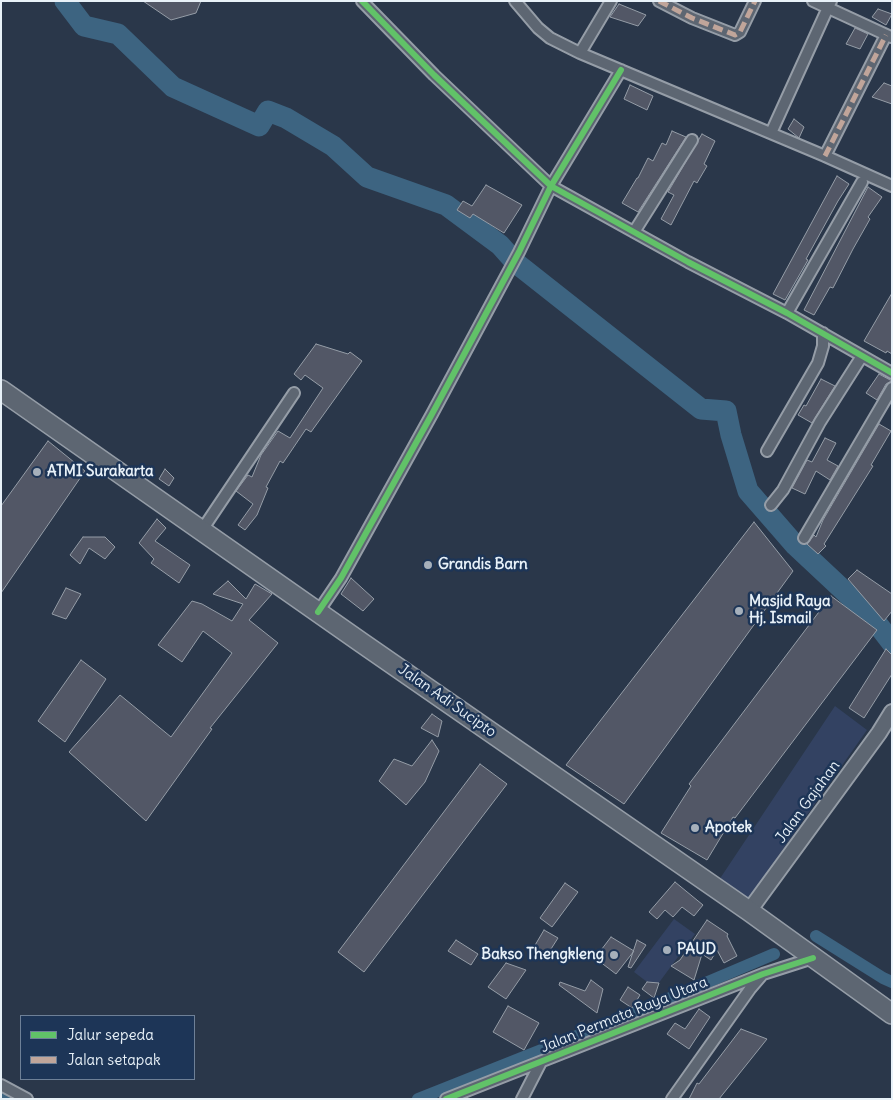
<!DOCTYPE html>
<style>
body{margin:0}
#map{position:relative;width:893px;height:1100px;overflow:hidden;background:#2a374a;font-family:Delius,sans-serif}
canvas{display:block}
.frame{position:absolute;inset:0;border:2px solid #e8f1f8;pointer-events:none}
.legend{position:absolute;left:20px;top:1015px;width:175px;height:65px;box-sizing:border-box;background:#1d3557;border:1px solid #6e8097;margin:0;padding:6px 9px;list-style:none;font-size:15px;color:#e8f1f8}
.legend li{display:flex;align-items:center;gap:10px;height:25px}
.legend b{width:25px;border:1px solid #6e8097}
</style>
<div id="map">
<canvas width="893" height="1100"></canvas>
<div class="frame"></div>
<ul class="legend">
<li><b style="height:6px;background:#61c268"></b>Jalur sepeda</li>
<li><b style="height:6px;background:#c0a59a"></b>Jalan setapak</li>
</ul>
</div>
<script>
const ctx = document.querySelector('canvas').getContext('2d');
ctx.lineJoin = 'round';
function fill(path, color) { ctx.fillStyle = color; ctx.fill(path, 'evenodd'); }
const poly = rows => new Path2D(rows.map(r => 'M' + r).join(''));
function stroke(path, color, width, dash) { ctx.strokeStyle = color; ctx.lineWidth = width; ctx.lineCap = dash ? 'butt' : 'round'; ctx.setLineDash(dash || []); ctx.stroke(path); }
function write(font, color, halo, rows, align = 'center') {
  ctx.font = font + ' Delius,sans-serif'; ctx.lineWidth = 5; ctx.setLineDash([]); ctx.textBaseline = 'middle'; ctx.strokeStyle = halo; ctx.fillStyle = color; for (const [text, x, y, turn = 0] of rows) {
    ctx.save(); ctx.translate(x, y); ctx.rotate((+turn || 0) * Math.PI / 180); ctx.textAlign = isNaN(turn) ? turn : align; if (halo) ctx.strokeText(text, 0, 0); ctx.fillText(text, 0, 0); ctx.restore();
  }
}
const built = poly([
 [835,706,867,730,747,900,719,880],
 [674,919,695,934,655,988,634,972]
]);
const canal = poly([
 [816,936,883,978,892,982],
 [1,1093,15,1099],
 [418,1099,642,1010,774,954]
]);
const river = poly([
 [65,1,84,26,118,34,173,87,259,126,268,111,286,118,333,146,367,177,446,205,500,245,516,263,701,409,726,411,731,435,748,491,795,545,872,617,892,643]
]);
const building = poly([
 [143,1,201,1,196,13,171,20,143,1],
 [619,4,646,15,638,26,610,17,619,4],
 [878,9,892,14,886,25,872,17,878,9],
 [855,28,868,34,860,49,846,44,855,28],
 [884,83,892,86,892,104,872,97,884,83],
 [630,85,653,96,647,110,624,99,630,85],
 [794,119,804,127,799,138,788,129,794,119],
 [672,131,686,137,638,212,622,203,637,178,638,178,648,158,653,161,662,143,666,145,672,131],
 [702,134,715,141,704,164,707,166,697,183,694,181,671,225,661,219,674,195,668,192,702,134],
 [837,176,849,184,838,201,806,259,808,260,785,300,773,294,837,176],
 [486,185,522,205,504,233,473,214,470,218,457,210,463,201,472,206,486,185],
 [868,187,882,197,868,217,870,219,853,249,833,288,830,287,814,315,804,310,868,187],
 [892,293,892,354,887,351,886,353,864,341,892,293],
 [316,344,348,354,350,352,362,361,311,432,306,429,283,463,280,461,266,487,268,488,257,515,245,530,238,525,253,504,236,491,248,475,252,477,261,455,278,431,290,438,323,388,305,375,301,380,294,374,316,344],
 [879,374,892,381,886,384,877,400,866,393,879,374],
 [821,379,835,386,812,423,798,415,804,405,806,406,821,379],
 [879,424,891,431,871,465,873,466,824,544,826,546,818,554,807,544,814,535,816,537,823,520,879,424],
 [825,438,836,443,827,460,838,466,830,480,816,471,805,494,792,488,807,460,812,462,825,438],
 [48,441,85,471,1,593,1,506,48,441],
 [165,469,174,478,169,486,159,479,165,469],
 [157,519,166,528,155,541,190,565,179,583,151,563,154,559,139,543,157,519],
 [754,522,793,571,624,804,566,765,754,522],
 [83,537,105,537,115,547,105,559,89,548,80,564,70,555,83,537],
 [857,570,892,594,892,611,884,621,848,579,857,570],
 [351,578,374,599,363,611,341,594,351,578],
 [228,581,246,599,255,584,272,594,249,620,278,643,210,728,212,729,146,821,69,752,120,695,171,737,232,653,203,631,182,662,158,645,192,601,202,604,232,621,243,604,213,594,228,581],
 [66,588,81,594,66,619,52,614,66,588],
 [831,596,877,630,735,818,733,817,707,860,661,833,691,786,689,784,831,596],
 [886,649,892,655,892,674,864,718,849,708,886,649],
 [81,660,106,679,65,742,38,721,81,660],
 [432,714,442,721,438,737,421,728,432,714],
 [432,740,439,751,425,782,406,805,379,781,394,759,412,766,432,740],
 [480,764,507,784,364,972,338,952,480,764],
 [675,882,703,905,694,916,682,907,673,917,665,910,657,919,649,912,675,882],
 [565,883,578,892,552,927,540,918,565,883],
 [707,920,728,934,727,936,737,956,724,963,717,950,711,960,702,954,694,980,671,966,680,960,707,920],
 [544,930,558,938,544,960,531,952,544,930],
 [611,937,634,951,616,974,595,958,611,937],
 [456,940,478,954,471,965,448,951,456,940],
 [637,940,646,945,631,968,628,967,637,940],
 [506,963,526,970,506,999,488,987,506,963],
 [591,980,603,989,597,1013,559,985,560,982,585,991,591,980],
 [647,982,659,983,654,998,642,989,647,982],
 [628,987,640,995,632,1008,620,1000,628,987],
 [508,1006,539,1023,524,1050,493,1032,508,1006],
 [699,1009,710,1017,689,1049,667,1034,675,1023,685,1029,699,1009],
 [741,1029,767,1039,719,1099,689,1099,697,1083,699,1084,741,1029]
]);
const street = poly([
 [362,1,434,75,551,186,688,262,787,313,892,373],
 [515,1,538,28,550,38,580,53,825,156,892,186],
 [659,1,692,18,735,35,740,32,755,1],
 [813,1,891,37],
 [580,53,611,1],
 [771,133,831,1],
 [825,156,886,35],
 [634,232,692,140],
 [787,313,862,182],
 [767,451,818,363,823,346,823,333],
 [771,505,783,490,820,422,862,356],
 [202,530,294,393],
 [804,538,892,388],
 [318,612,341,578,432,414,519,252,551,186,621,70],
 [1,1085,27,1099],
 [446,1099,763,974,813,958],
 [522,1099,541,1062],
 [672,1099,750,989,762,975]
]);
const secondary = poly([
 [749,911,879,733,892,712]
]);
const highway = poly([
 [1,390,362,643,749,911,892,1014]
]);
const quiet = poly([
 [659,1,692,18,735,35,740,32,755,1],
 [825,156,886,35]
]);
const cycleway = poly([
 [362,1,434,75,551,186,688,262,787,313,892,373],
 [318,612,341,578,432,414,519,252,551,186,621,70],
 [446,1099,763,974,813,958]
]);
const markers = [
 [37,472,5,"#a6b0bb"],
 [428,565,5,"#a6b0bb"],
 [739,611,5,"#a6b0bb"],
 [695,828,5,"#a6b0bb"],
 [667,950,5,"#a6b0bb"],
 [614,955,5,"#a6b0bb"]
];
const poiNames = [
 ["ATMI Surakarta",47,472],
 ["Grandis Barn",438,565],
 ["Masjid Raya",749,602],
 ["Hj. Ismail",749,619],
 ["Apotek",705,828],
 ["PAUD",677,950],
 ["Bakso Thengkleng",604,955,"right"]
];
const streetNames = [
 ["Jalan Adi Sucipto",447,701,35],
 ["Jalan Gajahan",808,802,-54],
 ["Jalan Permata Raya Utara",624,1015,-22]
];
fill(built, '#334262');
stroke(canal, '#3d6481', 12);
stroke(river, '#3d6481', 21);
fill(building, '#525766');
stroke(building, '#959da7', 1);
stroke(street, '#959da7', 14);
stroke(secondary, '#959da7', 18);
stroke(highway, '#959da7', 22);
stroke(street, '#5d6672', 10);
stroke(secondary, '#5d6672', 14);
stroke(highway, '#5d6672', 19);
stroke(quiet, '#c0a59a', 5, [10, 5]);
stroke(cycleway, '#61c268', 6);
for (const [x, y, r, color] of markers) { const dot = new Path2D(); dot.arc(x, y, r, 0, 2 * Math.PI); ctx.fillStyle = color; ctx.fill(dot); stroke(dot, '#1d3557', 2); }
write('bold 15px', '#e8f1f8', '#1d3557', poiNames, 'left');
write('15px', '#e8f1f8', '#1d3557', streetNames);
</script>
